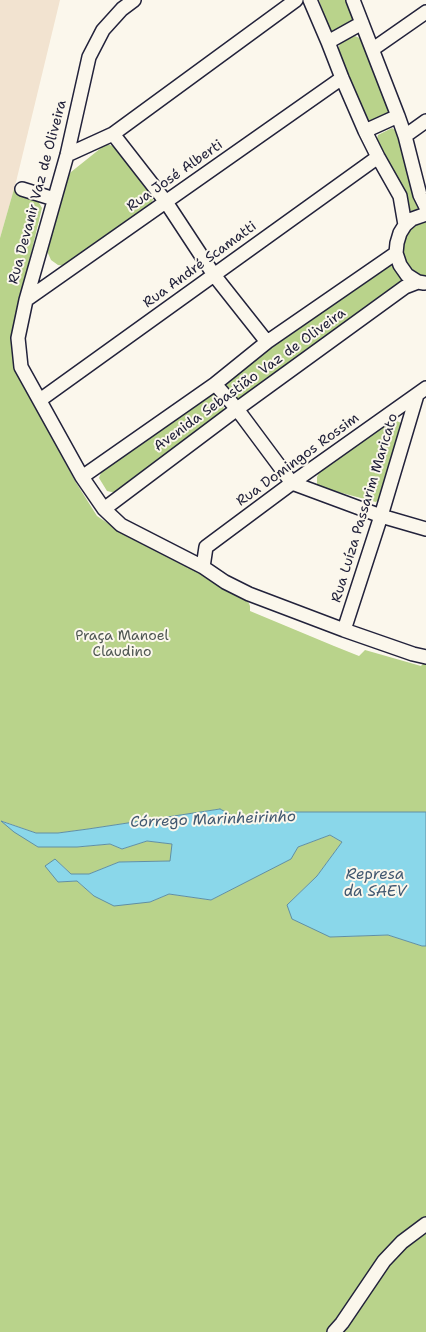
<!DOCTYPE html>
<meta charset="utf-8">
<style>
body{margin:0}
canvas{display:block;background:#fbf7ec}
</style>
<canvas width="426" height="1332"></canvas>
<script>
const ctx = document.querySelector('canvas').getContext('2d');
ctx.lineJoin = 'round';
function fill(path, color) { ctx.fillStyle = color; ctx.fill(path, 'evenodd'); }
const poly = rows => new Path2D(rows.map(r => 'M' + r).join(''));
function stroke(path, color, width, dash) { ctx.strokeStyle = color; ctx.lineWidth = width; ctx.lineCap = dash ? 'butt' : 'round'; ctx.setLineDash(dash || []); ctx.stroke(path); }
function write(font, color, halo, rows, align = 'center') {
  ctx.font = font + ' "Shantell Sans",sans-serif'; ctx.lineWidth = 4; ctx.setLineDash([]); ctx.textBaseline = 'middle'; ctx.strokeStyle = halo; ctx.fillStyle = color; for (const [text, x, y, turn = 0] of rows) {
    ctx.save(); ctx.translate(x, y); ctx.rotate((+turn || 0) * Math.PI / 180); ctx.textAlign = isNaN(turn) ? turn : align; if (halo) ctx.strokeText(text, 0, 0); ctx.fillText(text, 0, 0); ctx.restore();
  }
}
const built = poly([
 [0,0,60,0,16,182,0,238]
]);
const green = poly([
 [319,0,348,0,356,19,354,24,335,32,329,30],
 [355,36,366,41,391,109,389,115,374,123,366,119,338,52,340,42],
 [392,128,398,132,420,206,416,210,411,211,409,208,407,196,376,142,378,135],
 [106,144,117,147,154,197,150,207,67,266,58,265,51,260,47,251,66,179,71,172],
 [14,189,20,195,38,201,42,208,20,299,15,368,75,481,97,516,118,530,247,599,250,606,250,611,334,646,359,656,365,650,421,666,426,660,426,812,281,812,243,821,220,809,88,829,58,833,36,833,2,821,38,847,77,847,110,844,122,849,147,841,173,844,170,861,119,862,89,874,71,874,55,859,58,882,77,881,94,896,150,902,169,894,211,900,290,859,298,847,330,835,342,842,317,876,287,905,330,937,388,935,422,946,426,946,426,1216,397,1237,379,1256,337,1319,326,1332,0,1332,0,238],
 [426,218,426,277,418,275,410,270,405,262,402,253,404,235,410,227],
 [386,264,393,266,403,280,401,285,242,399,237,398,226,385,229,378],
 [209,393,217,395,224,403,223,414,116,493,107,491,99,478,102,470],
 [388,420,395,420,401,423,403,429,381,498,376,502,323,488,317,484,317,477,320,470],
 [426,1232,426,1332,343,1332,389,1265,406,1247]
]);
const water = poly([
 [220,809,243,821,281,812,426,812,426,946,422,946,388,935,330,937,292,919,287,905,317,876,342,842,330,835,298,847,291,859,211,900,169,894,150,902,114,906,94,896,77,881,58,882,45,866,55,859,71,874,89,874,119,862,170,861,172,844,147,841,122,849,110,844,77,847,38,847,14,832,1,821,36,833,58,833,88,829,220,809]
]);
const minor = poly([
 [134,0,122,9,103,30,89,57,67,155,26,300,18,338,21,367,82,477,104,509,121,525,203,567,225,582,249,594,344,630,413,654,426,657],
 [310,0,328,42,342,78,365,131,378,157,400,196,405,225],
 [353,0,398,116,405,136,420,195,426,207],
 [328,42,362,23],
 [373,49,426,12],
 [365,131,398,116],
 [113,134,166,202,214,275,267,342],
 [405,136,426,121],
 [67,155,113,134,296,0],
 [22,189,54,199],
 [424,283,418,282,407,275,400,265,396,253,397,243,400,233,405,225,412,219,426,214],
 [26,300,342,78],
 [215,384,237,409,292,483,381,516,426,529],
 [40,400,378,157],
 [82,477,215,384,267,342,396,253],
 [104,509,237,409,405,287,418,282],
 [203,567,206,547,292,483,426,388],
 [344,630,381,516,417,395],
 [334,1332,342,1323,384,1261,402,1242,426,1224]
]);
const streetNames = [
 ["Rua José Alberti",175,176,-35],
 ["Rua Devanir Vaz de Oliveira",38,192,-75],
 ["Rua André Scamatti",200,265,-36],
 ["Avenida Sebastião Vaz de Oliveira",250,380,-36],
 ["Rua Domingos Rossim",298,460,-36],
 ["Rua Luíza Passarim Maricato",365,508,-73]
];
const parkNames = [
 ["Praça Manoel",122,636],
 ["Claudino",122,652]
];
const waterNames = [
 ["Córrego Marinheirinho",213,820,-2],
 ["Represa",375,875],
 ["da SAEV",375,892]
];
fill(built, '#f2e3d0');
fill(green, '#b9d38b');
fill(water, '#8ad7ea');
stroke(water, '#608fa4', 1);
stroke(minor, '#22223b', 16);
stroke(minor, '#fbf7ec', 13);
write('14px', '#22223b', '#fbf7ec', streetNames);
write('14px', '#4f5753', '#fbf7ec', parkNames);
write('italic 15px', '#415870', '#fbf7ec', waterNames);
</script>
